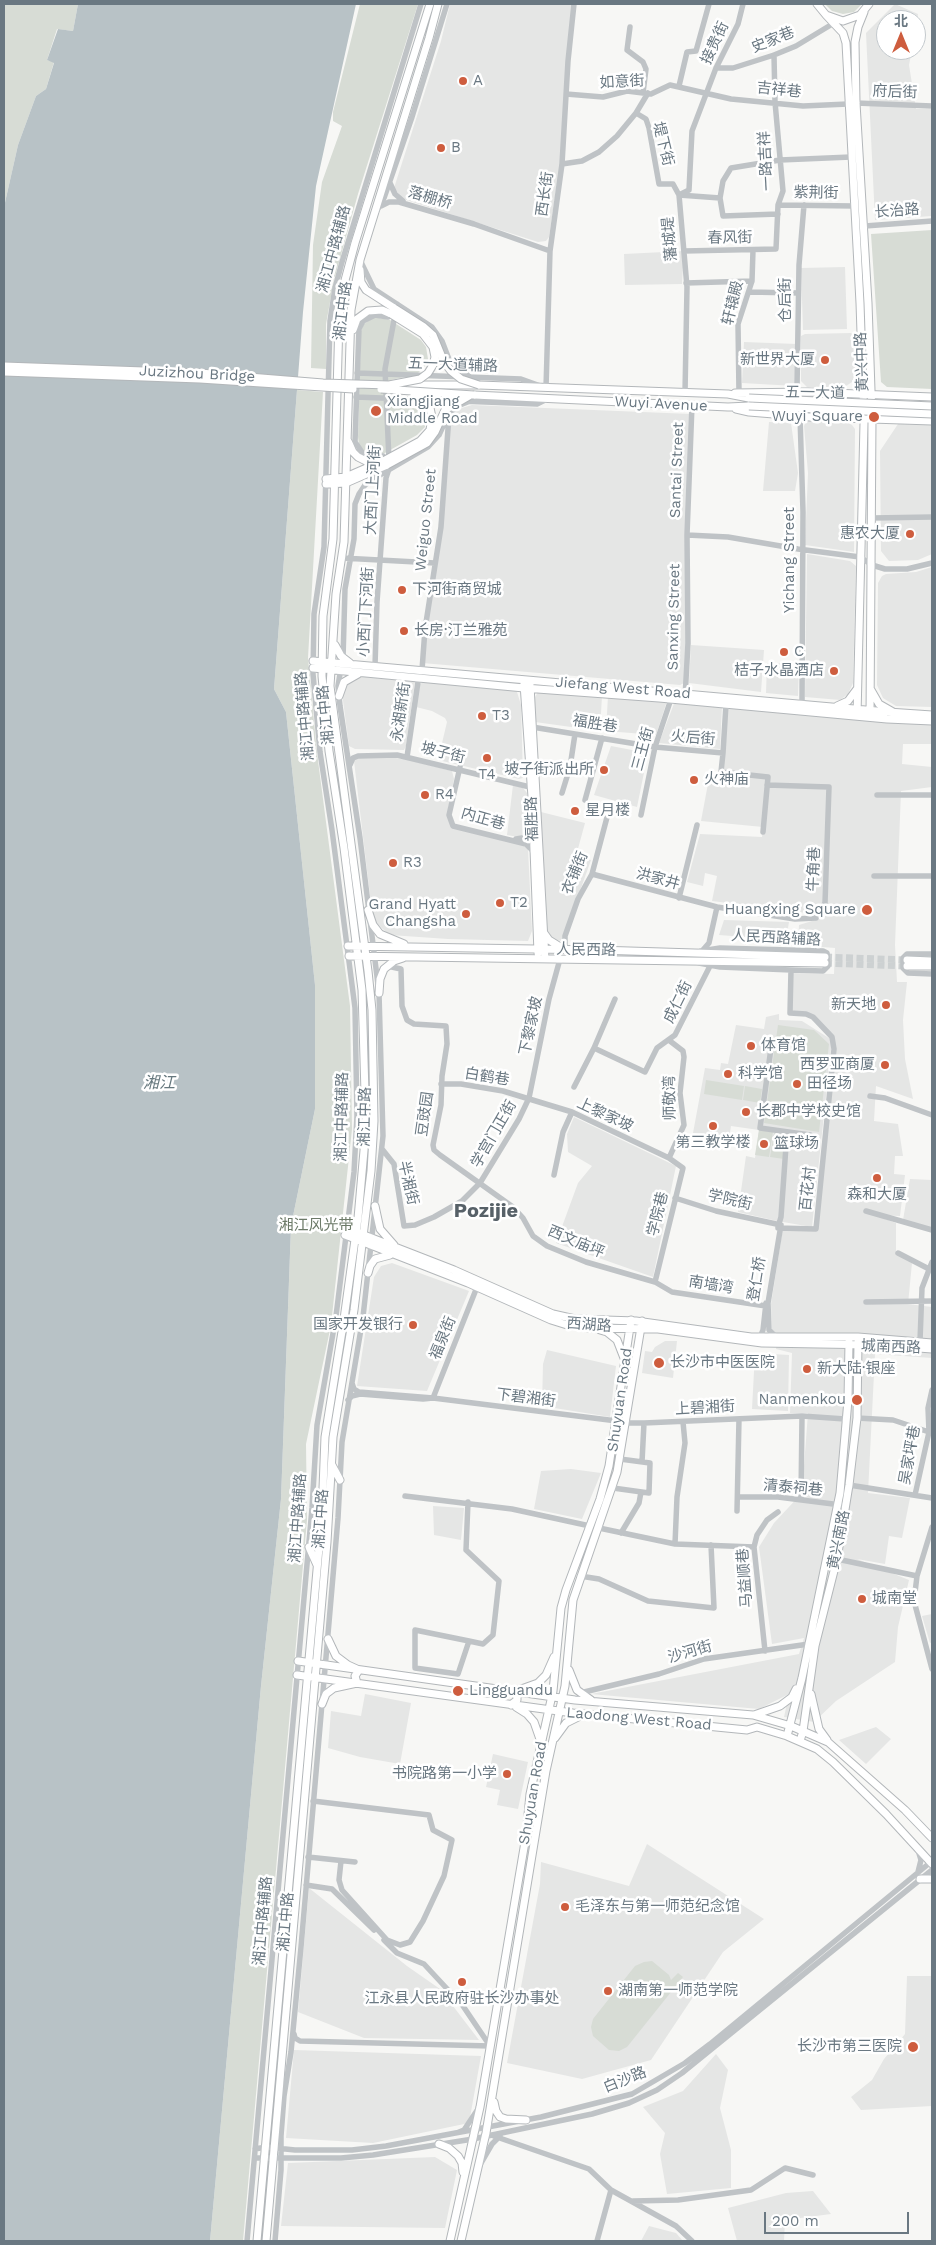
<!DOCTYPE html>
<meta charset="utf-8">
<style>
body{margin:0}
#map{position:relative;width:936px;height:2245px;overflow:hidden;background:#f7f7f5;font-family:"Work Sans","Noto Sans SC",sans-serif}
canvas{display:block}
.frame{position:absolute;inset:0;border:5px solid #6a7882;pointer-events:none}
.north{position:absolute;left:876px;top:10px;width:50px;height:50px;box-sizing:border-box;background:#fff;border:1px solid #c3c9cd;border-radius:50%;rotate:0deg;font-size:14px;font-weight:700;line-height:20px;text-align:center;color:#6a7882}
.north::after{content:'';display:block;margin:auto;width:18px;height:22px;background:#ce5d3e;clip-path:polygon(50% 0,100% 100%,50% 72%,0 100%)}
.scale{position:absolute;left:764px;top:2212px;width:145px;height:22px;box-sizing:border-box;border:2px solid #6a7882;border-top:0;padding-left:6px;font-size:15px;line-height:18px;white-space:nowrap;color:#6a7882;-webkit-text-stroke:4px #fff;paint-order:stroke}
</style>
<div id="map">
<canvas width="936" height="2245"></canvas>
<div class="frame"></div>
<div class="north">北</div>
<div class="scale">200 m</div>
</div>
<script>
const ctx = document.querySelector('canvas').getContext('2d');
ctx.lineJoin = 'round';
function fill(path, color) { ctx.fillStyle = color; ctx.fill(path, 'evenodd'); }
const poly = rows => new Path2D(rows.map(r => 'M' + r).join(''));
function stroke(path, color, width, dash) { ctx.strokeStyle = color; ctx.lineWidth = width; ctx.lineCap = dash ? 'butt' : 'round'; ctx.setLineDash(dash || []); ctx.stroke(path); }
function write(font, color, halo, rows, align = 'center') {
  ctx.font = font + ' "Work Sans","Noto Sans SC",sans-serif'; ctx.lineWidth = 5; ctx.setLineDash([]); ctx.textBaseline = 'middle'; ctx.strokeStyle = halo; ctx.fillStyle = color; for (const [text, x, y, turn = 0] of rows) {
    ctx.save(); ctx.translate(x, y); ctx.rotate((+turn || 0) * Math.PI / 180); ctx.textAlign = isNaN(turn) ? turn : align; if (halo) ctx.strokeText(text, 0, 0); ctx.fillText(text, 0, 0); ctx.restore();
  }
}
const built = poly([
 [450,4,573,4,560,164,549,237,546,241,538,242,403,199,394,188,441,41],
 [895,4,918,14,916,27,916,20,886,20,886,50,912,50,909,65,916,109,932,109,932,216,875,220,866,33],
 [684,251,682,284,625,285,624,254],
 [845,267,847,329,803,330,801,268],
 [851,333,856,337,856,373,852,382,843,388,807,387,801,381,801,336,805,334],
 [744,342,797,344,795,386,742,383],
 [472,405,691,414,686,682,680,685,422,663,435,563,449,416,458,409],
 [806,421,845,421,852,425,855,429,854,552,805,545,808,473,804,426],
 [769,422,791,423,798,473,795,491,763,491],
 [898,424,932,425,932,554,918,560,889,561,881,551,880,451],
 [807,554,850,561,856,566,853,683,848,694,840,700,805,697],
 [932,567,932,707,896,706,883,698,877,685,878,583,882,576,886,574,916,572],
 [691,645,764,650,761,692,689,683],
 [767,663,799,664,798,696,766,693],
 [357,676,415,682,406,746,404,750,355,749,349,746,342,693,347,683],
 [425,681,515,690,517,692,521,705,523,778,519,779,438,760,447,722,445,718,432,711,416,707,420,684],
 [538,692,602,696,600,731,535,722,534,699],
 [608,696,667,701,656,735,606,731],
 [675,701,722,707,720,749,659,743],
 [726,705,932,722,932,744,903,744,902,764,932,767,932,787,901,791,895,945,897,982,907,982,903,1020,905,1059,913,1099,876,1086,874,1121,898,1124,903,1156,895,1156,894,1174,905,1175,900,1216,874,1215,896,1223,896,1254,912,1263,908,1304,932,1307,932,1358,875,1354,868,1493,910,1498,902,1538,889,1536,885,1564,857,1559,909,1580,898,1627,895,1662,836,1701,814,1722,784,1717,789,1694,759,1709,591,1694,799,1654,804,1638,772,1644,759,1547,774,1523,802,1493,808,1413,790,1413,792,1353,776,1349,777,1337,772,1330,771,1304,783,1228,816,1229,834,1044,813,1017,790,1013,791,973,834,974,835,948,798,945,799,925,825,917,825,904,815,914,712,901,717,876,705,873,703,886,687,882,700,834,762,837,763,827,701,821,710,773,721,772],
 [611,746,648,753,637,807,594,795],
 [386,757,405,759,452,771,454,779,447,815,451,825,523,845,528,849,532,931,528,941,448,939,390,935,377,924,372,912,354,761,357,758],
 [513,785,523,788,527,793,529,832,526,835,518,837,507,835],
 [541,812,585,823,576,856,591,860,562,941,554,940,547,930],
 [724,920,789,922,786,940,719,935],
 [779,1014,779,1020,802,1021,832,1040,812,1227,777,1221,738,1212,746,1156,755,1158,759,1130,731,1126,729,1139,693,1133,705,1068,720,1070,721,1063,728,1064,736,1025,764,1029,766,1017],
 [574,1117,676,1166,653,1277,556,1243,578,1183,592,1166,568,1152,567,1134],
 [910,1179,932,1180,932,1228,903,1220],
 [392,1263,469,1291,427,1391,357,1386,374,1277,381,1266],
 [665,1341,677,1341,673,1378,642,1373,645,1351,652,1352,655,1347],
 [547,1350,616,1366,610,1417,542,1406,543,1364],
 [755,1353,789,1355,788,1411,752,1409],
 [571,1469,601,1473,582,1519,534,1509,541,1471],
 [433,1506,464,1508,461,1540,434,1535],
 [932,1614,932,1642,930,1643,922,1616],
 [365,1694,411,1703,400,1764,360,1757,328,1748,331,1711,361,1716],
 [876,1727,891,1739,866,1764,839,1740],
 [493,1754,528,1762,518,1809,497,1805,500,1790,486,1787],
 [647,1844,764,1919,723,1952,651,2060,582,2079,507,2063,540,1884,541,1862,629,1886],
 [309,1888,407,1966,440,1989,479,2040,364,2038,298,2012],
 [907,1976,932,1976,932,2106,861,2110,851,2097,872,2080,884,2059,905,2034],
 [294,2050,481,2056,469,2123,373,2143,286,2138],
 [716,2054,728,2070,720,2108,731,2150,731,2188,667,2194,660,2154,665,2133,643,2107,683,2091],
 [435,2157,457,2170,445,2228,281,2226,288,2163],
 [813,2191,831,2214,785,2220,784,2241,737,2241,728,2208,786,2193],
 [649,2226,676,2233,683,2241,641,2241]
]);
const green = poly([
 [4,4,78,4,73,31,57,29,47,60,54,62,46,89,36,96,18,145,4,207],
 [360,4,418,4,358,194,334,280,326,324,326,369,311,368,313,245,322,182,342,126,333,121,333,112],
 [825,4,862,4,854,12,843,14,832,11],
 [932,230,932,389,887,387,881,382,871,234],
 [374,317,390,320,421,340,426,347,428,359,425,366,417,374,391,380,391,395,414,401,422,408,425,414,425,427,417,435,383,454,373,455,365,452,359,445,358,437,361,331,364,324],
 [297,390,323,392,308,658,317,753,350,1006,352,1129,331,1325,306,1444,307,1520,243,2241,210,2241,261,1686,281,1499,291,1226,315,1109,315,985,286,712,274,689],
 [778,1025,814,1030,829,1044,819,1132,764,1123],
 [706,1080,744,1086,742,1100,704,1094],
 [745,1086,762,1089,760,1103,743,1100],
 [759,1130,773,1132,769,1157,755,1155],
 [774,1133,786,1135,784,1159,770,1157],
 [652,1961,669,1975,671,1980,678,1973,683,1977,627,2047,619,2051,609,2050,593,2036,591,2027,593,2019,635,1966,644,1962]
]);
const water = poly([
 [78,4,356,4,316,186,303,312,274,689,286,712,315,985,315,1109,291,1226,281,1499,261,1686,210,2241,4,2241,4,207,18,145,36,96,46,89,54,63,47,60,58,29,73,31]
]);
const majorTunnel = poly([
 [825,957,907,960],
 [825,963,907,966]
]);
const minor = poly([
 [630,27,627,50,643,62,646,69,643,93],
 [716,68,733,68,774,55,796,46,834,23],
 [679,86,687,52,696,51,709,4],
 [566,94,603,97,627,91,651,94,670,85,731,99,803,106,848,104],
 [856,103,932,106],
 [636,113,646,119,649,128,659,184,673,184,679,195,720,198,723,181,731,168,780,160,851,157],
 [562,164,582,161,599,152,617,136,636,113,648,93],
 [390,183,395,194,403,201],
 [720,198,723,216,778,214],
 [778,205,854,206],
 [381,206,389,202,399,202,474,224,550,251],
 [376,212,384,198,412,117,447,4],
 [864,228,865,226,932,221],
 [684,251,776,249,778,205,783,191,775,102,774,55],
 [360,260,374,289,432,327,442,341,450,362,469,376],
 [686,283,752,281],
 [749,292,798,293],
 [357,373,521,379,546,388,550,251,562,164,568,61,574,4],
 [685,393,687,287,679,195,689,190,692,131,716,68,738,24,743,4],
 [739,393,738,324,752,281,753,250],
 [793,393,797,389,799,265,804,205],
 [356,397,537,404,547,399],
 [800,416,803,512,802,704],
 [383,456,373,458,364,455,355,442,358,356,359,329,363,321,375,315,388,317],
 [389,460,385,369,397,304],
 [872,518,932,517],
 [687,535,728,537,798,549,860,557,872,565,885,569,907,569,932,563],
 [342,558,435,563],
 [343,659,345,589,354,539,355,504,359,494,365,485,375,478,428,447,439,435,449,413,460,405,470,401],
 [375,666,377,602,386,478,389,469],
 [422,670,425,629,441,527,449,415],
 [685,698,688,643,687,535,692,405],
 [532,727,655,747,723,753,721,772,768,777,763,832],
 [723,753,726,704],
 [407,757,419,675],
 [350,765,353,758,358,756,397,755,534,788],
 [460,767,449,815,453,826,526,844,533,851],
 [562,793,570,767,575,734],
 [877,795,932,795],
 [585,800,602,738],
 [641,815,655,747,672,696],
 [516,839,528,837,533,831],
 [592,874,717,907,795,919,816,918,825,903,829,787,767,785],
 [874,876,932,876],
 [679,898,697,825],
 [565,949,565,936,578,899,592,874,610,806],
 [702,951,709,943,717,907],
 [932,954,907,954,903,958,903,968,908,973,932,974],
 [699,963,720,967,791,970,823,971,828,966,827,953,823,951,720,948,701,951],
 [387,966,401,969,402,1006,407,1020,414,1024,446,1026,447,1044,442,1076,441,1105,433,1145,434,1150,440,1155,513,1207,523,1218,533,1236,547,1246,586,1262,655,1282,672,1292,766,1306],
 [772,1041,760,1128,810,1135],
 [594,1048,645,1072,657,1048,675,1035,710,966],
 [441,1084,461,1084,503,1091,572,1112,669,1158,683,1168,655,1282],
 [574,1087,594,1048,615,999],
 [870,1096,885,1098,932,1115],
 [382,1149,394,1164,404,1226,415,1225,434,1217,462,1201,480,1183,519,1119,529,1098,549,999,560,959],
 [669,1158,684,1125,680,1093,684,1057,683,1051,670,1041],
 [554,1175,563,1132,572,1112],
 [675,1198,716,1211,781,1225,768,1303,769,1330,774,1335],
 [866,1211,932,1230],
 [778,1227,781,1217,787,1132],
 [778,1228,816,1229,834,1049,832,1037,813,1017,806,1014,790,1013,791,970],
 [898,1253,929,1269],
 [477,1287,433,1398,617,1421],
 [866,1302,932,1301],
 [760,1337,763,1330,766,1303],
 [920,1341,922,1288,932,1262],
 [348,1400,352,1396,360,1394,423,1399,433,1398,359,1392,354,1389,352,1383],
 [857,1418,893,1420,929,1432],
 [626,1423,644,1423,802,1416,845,1419],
 [642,1462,644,1423],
 [849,1485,932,1498],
 [613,1488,649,1493,650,1463,620,1459],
 [915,1495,929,1432,928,1408,932,1390],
 [405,1496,512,1509,590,1526],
 [739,1497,778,1497,841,1505],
 [801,1498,802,1416],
 [468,1502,466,1550,499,1581,493,1635,483,1644,469,1641,415,1630,415,1668,458,1674,469,1641],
 [737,1511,739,1419],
 [932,1527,917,1576,914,1601,932,1669],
 [599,1528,675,1544,754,1547],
 [621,1533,639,1503,641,1492],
 [675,1544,677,1497,685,1443,683,1422],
 [837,1559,917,1576],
 [580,1576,599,1579,648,1601,714,1608,711,1545],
 [765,1651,754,1547,757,1535,767,1520,778,1512],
 [580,1693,659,1674,704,1659,809,1644],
 [313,1801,429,1815,433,1830,452,1840,444,1876,423,1921,410,1942,400,1945,387,1940,342,1890,339,1880,341,1861],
 [308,1857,355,1862],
 [918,1872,921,1860,918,1850],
 [306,1885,332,1889,374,1930],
 [384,1940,397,1953,424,1964,463,2006,490,2046],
 [294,2034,295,2038,300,2041,490,2046],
 [459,2132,464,2130,478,2109],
 [491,2135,589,2169,611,2190,676,2226,692,2241],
 [255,2149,266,2147,295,2150,352,2150,386,2146,541,2117,632,2094,685,2063,710,2044,932,1861],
 [255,2158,341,2158,373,2155,473,2139,592,2114,629,2103,657,2090,682,2073,932,1870],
 [481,2163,492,2144,500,2136],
 [633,2201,678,2200,751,2190,785,2168,813,2175],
 [247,2241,312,1508,317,1425,336,1316,354,1172,357,1116,355,1008,332,830,320,752,313,674,314,614,324,547,330,321,335,288,342,262,421,4],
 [275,2241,281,2170,281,2136,284,2096,291,2052,301,1947,338,1518,342,1442,363,1317,383,1136,379,993,360,838,340,706,338,686,341,668],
 [597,2241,611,2190]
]);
const major = poly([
 [817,4,826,15,843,21,860,15,869,4],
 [864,12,858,27,855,42,856,103,868,303,872,419,870,717],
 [826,15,843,33,846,43,860,303,864,423,857,716],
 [360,270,361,282,366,290,394,308],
 [353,330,357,319,368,311,382,310,391,314],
 [400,385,479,385,728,394,749,398],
 [735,393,808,392,932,397],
 [474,395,728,407,749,406],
 [736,409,749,412,810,417,932,421],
 [348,441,353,452,358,457,368,462,377,462],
 [326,479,346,477,385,460],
 [326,484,346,483,387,465],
 [335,645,341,656,350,663],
 [313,661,888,712,932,715],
 [313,668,524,688,659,698,887,719,932,721],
 [524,684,532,797,538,953],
 [530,685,545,959],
 [871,690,879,704,893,712],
 [339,696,344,682,358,674],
 [837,706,848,701,857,689],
 [368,910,373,925,380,934,404,944],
 [544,933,549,940,562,948],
 [348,946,597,950,825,957],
 [349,956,825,963],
 [907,960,932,961],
 [907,966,932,966],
 [379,993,380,979,384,969,394,961,403,958],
 [375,1206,380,1229,394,1245],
 [346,1228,454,1270,553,1314,575,1319,636,1321,751,1337,858,1337,932,1343],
 [345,1235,468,1283,551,1320,567,1325,590,1328,658,1329,762,1343,878,1345,932,1349],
 [368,1273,370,1266,375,1259,390,1255],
 [600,1330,607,1332,617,1340,624,1358],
 [332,1465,340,1480],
 [309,1547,317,1565],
 [298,1661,575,1700,753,1715,791,1726,828,1742,905,1810,932,1838],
 [569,1670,577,1690,591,1700],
 [297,1675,573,1713,747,1730,757,1727,787,1736,817,1749,833,1762,886,1814,932,1864],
 [811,1694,819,1729,827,1740],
 [322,1704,326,1694,334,1688,357,1683,355,1676,359,1670,348,1665,336,1656,328,1639],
 [511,1705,517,1700,517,1696,513,1692,538,1683,546,1675,554,1657],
 [516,1707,527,1714,534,1722,541,1742],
 [754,1715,780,1706,792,1697,796,1689],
 [787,1736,802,1678,840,1493,848,1400,849,1342],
 [555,1738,566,1723,582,1715],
 [800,1741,803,1731,815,1646,837,1559,849,1485,857,1418,858,1342],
 [920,1879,932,1879],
 [494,2102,496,2111,500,2117,506,2119,526,2120],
 [439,2144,449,2148,458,2156,462,2163,463,2172],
 [257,2241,322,1514,325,1437,344,1319,358,1218,366,1128,362,990,344,848,329,751,322,676,323,616,333,539,339,319,344,284,355,243,430,4],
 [266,2241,327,1542,333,1437,354,1310,371,1171,374,1121,372,1010,368,971,330,686,336,594,344,542,351,310,360,260,429,38,438,4],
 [450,2241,480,2107,526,1836,530,1794,553,1691,561,1608,566,1590,600,1499,609,1466,631,1320],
 [461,2241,486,2133,546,1771,565,1686,573,1600,617,1472,642,1321]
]);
const majorBridge = poly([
 [394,308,424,327,433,335,444,362,451,371,461,379,479,385],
 [4,366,200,373,323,383,389,385,420,379,428,373,433,365,435,357,433,347,423,334,391,314],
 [4,372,200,379,353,389],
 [381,389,474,395],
 [749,398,932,406],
 [749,406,932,414],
 [385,460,420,441,430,430,432,417,430,408,424,400,414,395],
 [387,465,427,443,435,432,445,410,469,396]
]);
const markers = [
 [463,81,5,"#ce5d3e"],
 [441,148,5,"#ce5d3e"],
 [825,360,5,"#ce5d3e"],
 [376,411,6,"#ce5d3e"],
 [874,417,6,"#ce5d3e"],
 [910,534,5,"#ce5d3e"],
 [402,590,5,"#ce5d3e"],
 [404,631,5,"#ce5d3e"],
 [784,652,5,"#ce5d3e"],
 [834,671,5,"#ce5d3e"],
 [482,716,5,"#ce5d3e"],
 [487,758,5,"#ce5d3e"],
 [604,770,5,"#ce5d3e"],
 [694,780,5,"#ce5d3e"],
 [425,795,5,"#ce5d3e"],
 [575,811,5,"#ce5d3e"],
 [393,863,5,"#ce5d3e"],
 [500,903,5,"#ce5d3e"],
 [867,910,6,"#ce5d3e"],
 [466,914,5,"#ce5d3e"],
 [886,1005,5,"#ce5d3e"],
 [751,1046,5,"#ce5d3e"],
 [885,1065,5,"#ce5d3e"],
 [728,1074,5,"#ce5d3e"],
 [797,1084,5,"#ce5d3e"],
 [746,1112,5,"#ce5d3e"],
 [713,1126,5,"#ce5d3e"],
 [764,1144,5,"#ce5d3e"],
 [877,1178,5,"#ce5d3e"],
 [413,1325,5,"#ce5d3e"],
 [659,1363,6,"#ce5d3e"],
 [807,1369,5,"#ce5d3e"],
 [857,1400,6,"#ce5d3e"],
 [862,1599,5,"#ce5d3e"],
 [458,1691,6,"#ce5d3e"],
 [507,1774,5,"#ce5d3e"],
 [565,1907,5,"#ce5d3e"],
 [462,1982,5,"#ce5d3e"],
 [608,1991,5,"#ce5d3e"],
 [913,2047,6,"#ce5d3e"]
];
const streetNames = [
 ["史家巷",773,40,-22],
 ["接贵街",715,43,-65],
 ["如意街",622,82,-3],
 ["吉祥巷",779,90,6],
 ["府后街",895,92,2],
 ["堤下街",663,144,76],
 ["一路吉祥",766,161,-93],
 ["紫荆街",816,193,1],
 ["西长街",545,194,-82],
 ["落棚桥",430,198,16],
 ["长治路",897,211,-4],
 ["春风街",730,238,-1],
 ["藩城堤",670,239,-95],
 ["湘江中路辅路",334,249,-75],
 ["仓后街",786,300,-90],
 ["轩辕殿",733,303,-76],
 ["湘江中路",343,311,-83],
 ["黄兴中路",862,362,-92],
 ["五一大道辅路",453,365,2],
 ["Juzizhou Bridge",197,374,3],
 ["五一大道",815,393,1],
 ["Wuyi Avenue",661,404,3],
 ["Santai Street",677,470,-88],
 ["大西门上河街",373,490,-87],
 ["Weiguo Street",426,520,-84],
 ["Yichang Street",790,560,-90],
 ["小西门下河街",366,612,-87],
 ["Sanxing Street",674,617,-89],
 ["Jiefang West Road",623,688,5],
 ["永湘新街",401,712,-82],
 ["湘江中路",326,715,-96],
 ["湘江中路辅路",305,716,-95],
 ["福胜巷",595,724,9],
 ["火后街",693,738,5],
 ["三王街",643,749,-75],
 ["坡子街",443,753,14],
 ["内正巷",483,819,16],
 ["福胜路",532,819,-92],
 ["牛角巷",814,869,-88],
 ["衣铺街",575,873,-68],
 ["洪家井",658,879,15],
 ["人民西路辅路",776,938,3],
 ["人民西路",586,950,1],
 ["成仁街",678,1002,-64],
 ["下黎家坡",531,1026,-78],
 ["白鹤巷",487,1077,9],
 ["师敬湾",670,1098,-91],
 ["豆豉园",425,1114,-82],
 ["上黎家坡",605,1115,25],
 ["湘江中路辅路",342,1117,-89],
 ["湘江中路",365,1117,-89],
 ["学宫门正街",494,1134,-60],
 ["半湘街",408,1183,77],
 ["百花村",808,1189,-84],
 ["学院街",730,1200,13],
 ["学院巷",658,1214,-76],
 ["西文庙坪",576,1242,23],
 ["登仁桥",757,1279,-81],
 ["南墙湾",711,1285,9],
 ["西湖路",589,1325,4],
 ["福泉街",443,1338,-68],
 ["城南西路",891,1347,2],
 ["下碧湘街",526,1398,7],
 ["Shuyuan Road",620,1400,-82],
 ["上碧湘街",705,1408,-3],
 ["吴家坪巷",910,1455,-80],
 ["清泰祠巷",793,1488,5],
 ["湘江中路辅路",298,1518,-86],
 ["湘江中路",321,1519,-86],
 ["黄兴南路",839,1540,-79],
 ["马益顺巷",745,1578,-94],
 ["沙河街",690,1652,-16],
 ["Laodong West Road",639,1719,5],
 ["Shuyuan Road",533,1793,-80],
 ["湘江中路辅路",263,1921,-85],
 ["湘江中路",286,1922,-85],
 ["白沙路",625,2080,-22]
];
const poiNames = [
 ["A",473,81],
 ["B",451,148],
 ["新世界大厦",815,360,"right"],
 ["Xiangjiang",387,402],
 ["Middle Road",387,419],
 ["Wuyi Square",863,417,"right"],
 ["惠农大厦",900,534,"right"],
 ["下河街商贸城",412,590],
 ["长房·汀兰雅苑",414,631],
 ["C",794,652],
 ["桔子水晶酒店",824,671,"right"],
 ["T3",492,716],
 ["坡子街派出所",594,770,"right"],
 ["T4",487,775,"center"],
 ["火神庙",704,780],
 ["R4",435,795],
 ["星月楼",585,811],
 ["R3",403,863],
 ["T2",510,903],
 ["Grand Hyatt",456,905,"right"],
 ["Changsha",456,922,"right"],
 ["Huangxing Square",856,910,"right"],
 ["新天地",876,1005,"right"],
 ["体育馆",761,1046],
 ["西罗亚商厦",875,1065,"right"],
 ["科学馆",738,1074],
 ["田径场",807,1084],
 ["长郡中学校史馆",756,1112],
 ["第三教学楼",713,1143,"center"],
 ["篮球场",774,1144],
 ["森和大厦",877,1195,"center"],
 ["国家开发银行",403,1325,"right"],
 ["长沙市中医医院",670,1363],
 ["新大陆·银座",817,1369],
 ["Nanmenkou",846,1400,"right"],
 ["城南堂",872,1599],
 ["Lingguandu",469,1691],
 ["书院路第一小学",497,1774,"right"],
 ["毛泽东与第一师范纪念馆",575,1907],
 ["湖南第一师范学院",618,1991],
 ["江永县人民政府驻长沙办事处",462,1999,"center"],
 ["长沙市第三医院",902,2047,"right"]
];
const parkNames = [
 ["湘江风光带",316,1226]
];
const waterNames = [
 ["湘江",159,1083]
];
const districtNames = [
 ["Pozijie",486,1211]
];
fill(built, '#e5e6e5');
fill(green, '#d7dcd5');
fill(water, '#b8c2c6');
stroke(majorTunnel, '#cdd1d2', 7, [7, 3.5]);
stroke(major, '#b3b7ba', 9);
stroke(minor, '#bfc3c6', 5.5);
stroke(major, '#fff', 7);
stroke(majorBridge, '#b3b7ba', 9, []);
stroke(majorBridge, '#fff', 7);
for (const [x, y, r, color] of markers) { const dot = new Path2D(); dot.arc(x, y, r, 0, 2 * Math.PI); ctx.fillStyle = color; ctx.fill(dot); stroke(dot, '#fff', 2); }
write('15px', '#6a7882', '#fff', streetNames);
write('15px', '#6a7882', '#fff', poiNames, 'left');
write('15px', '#6c7a68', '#fff', parkNames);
write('italic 16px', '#66787e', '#fff', waterNames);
write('bold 20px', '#576168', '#fff', districtNames);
</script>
